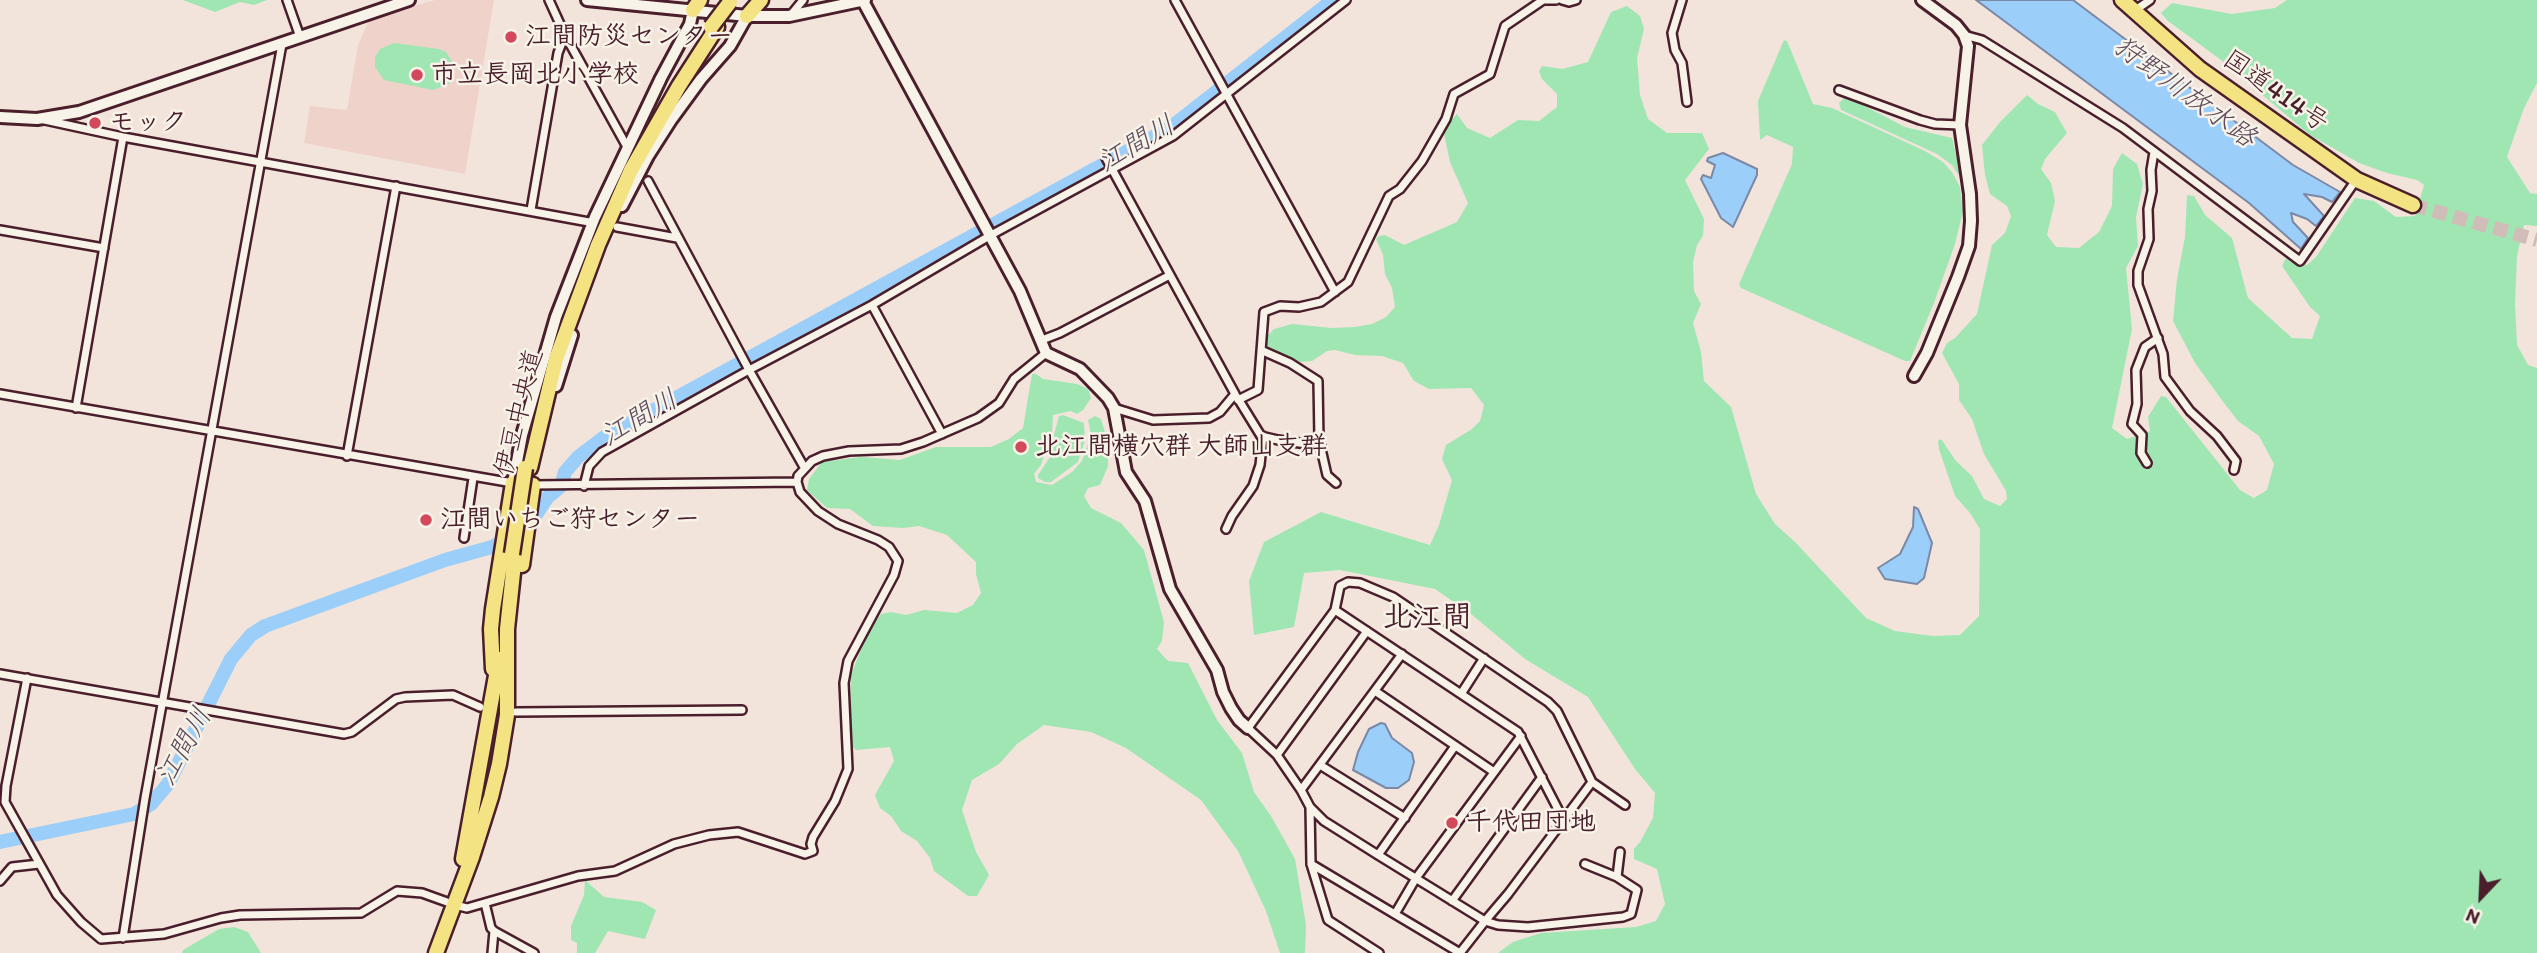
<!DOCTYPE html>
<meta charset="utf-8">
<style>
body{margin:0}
#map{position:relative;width:2537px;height:953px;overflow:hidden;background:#f3e4db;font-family:Itim,sans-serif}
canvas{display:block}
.north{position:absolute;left:2446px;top:862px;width:70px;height:70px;-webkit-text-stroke:5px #f7f3e8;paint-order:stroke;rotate:203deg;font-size:19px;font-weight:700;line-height:28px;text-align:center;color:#4a1f2b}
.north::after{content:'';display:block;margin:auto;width:24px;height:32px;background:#4a1f2b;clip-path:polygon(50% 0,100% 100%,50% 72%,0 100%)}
</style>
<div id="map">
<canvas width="2537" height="953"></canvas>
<div class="north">N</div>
</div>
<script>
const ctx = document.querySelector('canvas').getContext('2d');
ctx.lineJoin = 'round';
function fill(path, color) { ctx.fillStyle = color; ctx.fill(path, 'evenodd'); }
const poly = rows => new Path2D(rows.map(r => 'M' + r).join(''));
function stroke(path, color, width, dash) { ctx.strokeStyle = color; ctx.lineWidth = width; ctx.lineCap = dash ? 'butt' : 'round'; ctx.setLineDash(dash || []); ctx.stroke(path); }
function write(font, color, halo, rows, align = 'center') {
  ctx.font = font + ' Itim,"Klee One",sans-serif'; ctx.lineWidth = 5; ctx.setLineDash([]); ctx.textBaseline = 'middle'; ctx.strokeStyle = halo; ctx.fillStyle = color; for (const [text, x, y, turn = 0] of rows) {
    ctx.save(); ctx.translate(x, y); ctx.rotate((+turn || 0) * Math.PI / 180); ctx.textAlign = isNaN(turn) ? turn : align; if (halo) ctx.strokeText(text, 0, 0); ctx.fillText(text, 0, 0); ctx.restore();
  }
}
const built = poly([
 [435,0,494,0,465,174,304,143,310,106,347,110,358,45,370,18]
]);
const green = poly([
 [183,0,267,0,254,5,240,2,215,12],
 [2287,0,2537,0,2537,83,2524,108,2507,157,2530,193,2537,194,2537,226,2524,225,2517,256,2515,304,2517,345,2528,365,2537,368,2537,953,1498,953,1513,942,1541,933,1636,927,1656,921,1665,904,1657,869,1634,859,1634,849,1640,842,1653,818,1655,793,1635,769,1588,697,1525,659,1471,614,1435,589,1340,570,1304,573,1294,627,1254,635,1249,581,1264,542,1321,512,1430,545,1439,525,1452,480,1442,459,1446,445,1472,429,1480,421,1484,405,1471,388,1429,389,1414,381,1403,363,1382,356,1355,355,1335,350,1327,351,1312,361,1301,362,1282,357,1270,350,1267,344,1268,335,1274,329,1292,324,1332,328,1355,327,1372,324,1386,317,1395,307,1392,288,1385,274,1383,255,1376,239,1379,236,1385,235,1404,245,1457,222,1468,203,1450,162,1444,134,1452,119,1457,114,1467,128,1490,138,1518,120,1539,121,1557,107,1557,94,1542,79,1539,71,1542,66,1562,69,1588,62,1611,12,1627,6,1640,16,1644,29,1637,58,1640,95,1648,119,1667,133,1702,133,1709,149,1685,180,1704,219,1703,236,1697,245,1693,262,1694,291,1701,304,1693,323,1701,352,1704,381,1731,407,1756,494,1775,524,1796,543,1866,618,1895,631,1933,636,1960,635,1979,616,1980,529,1970,513,1955,496,1939,449,1938,441,1941,439,1956,461,1972,476,1984,499,2000,506,2007,499,2006,491,1984,454,1972,419,1959,400,1959,384,1942,353,1947,343,1955,338,1977,314,1992,245,2005,233,2011,216,2007,206,1990,194,1985,175,1982,145,2000,122,2027,95,2038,104,2055,112,2067,133,2045,159,2041,169,2051,183,2055,201,2047,235,2056,247,2079,248,2099,232,2112,206,2113,169,2122,153,2137,164,2143,184,2136,217,2138,246,2126,268,2132,329,2112,428,2127,439,2150,431,2148,417,2161,396,2166,397,2240,490,2254,498,2267,490,2274,464,2259,436,2238,421,2224,403,2195,363,2173,321,2177,279,2185,237,2187,195,2194,196,2205,215,2232,238,2248,298,2292,338,2312,339,2320,316,2310,307,2282,266,2286,258,2291,262,2307,265,2316,257,2355,198,2374,201,2396,217,2415,216,2424,185,2417,180,2387,173,2359,163,2310,135,2221,60,2168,21,2161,13,2172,3,2232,14,2275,8],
 [1784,40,1787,41,1813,104,1832,108,1925,151,1943,162,1952,172,1960,187,1963,211,1955,244,1934,303,1910,361,1905,361,1741,288,1739,284,1792,164,1793,147,1767,135,1760,140,1758,101],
 [394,43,439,49,446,52,454,65,453,77,449,84,433,90,384,80,375,67,375,57,380,49],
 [1844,98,1853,100,1905,127,1952,138,1961,174,1958,174,1952,165,1937,154,1841,110,1839,103],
 [1032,374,1036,374,1043,379,1077,384,1088,389,1091,398,1083,410,1077,414,1071,411,1053,415,1052,433,1041,465,1034,474,1036,482,1052,485,1072,472,1082,461,1091,435,1088,420,1095,416,1101,419,1107,439,1108,466,1100,485,1088,488,1084,496,1091,508,1121,523,1144,550,1164,622,1162,641,1157,649,1168,661,1188,663,1217,720,1242,753,1254,792,1271,816,1295,859,1306,925,1305,953,1280,953,1266,911,1238,851,1201,800,1126,748,1091,732,1044,725,1017,744,999,764,972,780,962,810,976,852,989,875,977,896,968,896,934,871,930,858,917,841,901,831,891,816,880,808,875,795,894,761,890,747,856,750,852,746,850,724,851,676,856,662,870,629,881,614,891,612,906,615,924,610,957,613,973,605,981,593,976,574,976,562,947,535,919,526,903,528,873,526,850,509,827,508,807,490,809,479,822,462,861,457,900,460,936,447,991,447,1009,439,1023,428],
 [1063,415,1084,423,1085,440,1078,462,1051,482,1045,482,1038,478,1038,475,1052,454,1053,438,1059,416],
 [585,880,604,897,642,902,656,910,645,939,608,931,595,953,577,953,577,943,571,940,571,926,584,895],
 [234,927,248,932,261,953,182,953,183,950,219,929]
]);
const water = poly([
 [1976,0,2073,0,2293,165,2340,192,2332,202,2322,197,2304,194,2324,216,2316,226,2307,219,2291,213,2293,222,2308,238,2301,249,2249,203,1976,0],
 [1723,153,1757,169,1757,175,1733,227,1721,218,1701,179,1703,175,1711,178,1715,165,1707,161,1708,158,1723,153],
 [1914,507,1918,509,1932,543,1924,578,1917,584,1885,579,1878,568,1900,554,1913,527,1914,507],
 [1381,723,1385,724,1392,738,1412,753,1414,762,1409,780,1398,788,1386,788,1353,770,1358,752,1369,729,1381,723]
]);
const river = poly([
 [0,842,134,814,151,804,168,784,231,659,251,635,265,626,445,560,492,547,516,535,531,522,547,498,561,486,565,472,578,457,603,438,1170,128,1333,0]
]);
const streetTunnel = poly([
 [627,146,648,181]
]);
const highwayTunnel = poly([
 [2413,205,2537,240]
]);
const street = poly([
 [287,0,300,37],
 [549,0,565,35,626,145],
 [1175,0,1335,292],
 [1562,0,1569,2,1576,0],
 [1682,0,1672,33,1675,50,1682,63,1687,102],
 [2134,11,2150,0],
 [790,16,803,0],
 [1964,35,1982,40,2123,128,2300,261,2356,180],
 [1839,90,1920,120,1935,124,1960,125],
 [40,119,123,137,589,222],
 [2154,152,2151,170,2152,191,2148,209,2149,239,2138,271,2138,285,2163,354,2165,377,2190,411,2217,436,2236,461,2234,470],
 [1106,158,1235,394,1220,412,1209,418,1153,420,1114,408],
 [648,181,748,368,804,467],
 [531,210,558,53,565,35],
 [617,227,677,238],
 [0,230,104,248],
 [872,305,942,434],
 [1042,340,1060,333,1170,275],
 [1263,351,1290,363,1318,381,1319,440,1327,475,1336,483],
 [0,394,513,483],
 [1237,397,1261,436,1278,440,1321,446],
 [1238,400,1258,390,1264,312,1280,306,1299,307,1321,302,1348,282,1389,196,1400,189,1422,161,1446,119,1454,94,1490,74,1505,26,1543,0,1556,0],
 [76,408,123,137],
 [347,456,396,186],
 [2147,463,2141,453,2142,435,2132,424,2137,404,2136,370,2145,347,2158,338],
 [532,485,797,482],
 [584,486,589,466,602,452,749,370,872,305,991,235,1173,136,1346,0],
 [1226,529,1232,516,1253,486,1260,465,1263,436],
 [464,538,473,478],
 [1335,610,1518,732,1563,819],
 [0,674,344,734,352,732,396,699,405,697,453,695,480,707],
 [27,678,6,786,5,802,57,895,81,922,101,939,164,934,221,918,240,915,361,913,397,891,422,893,447,902],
 [1375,691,1494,772],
 [1461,694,1484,658],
 [516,712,742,710],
 [1277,755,1367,631],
 [1320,765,1405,818],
 [1592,782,1625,805],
 [1301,790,1402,654],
 [1310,807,1311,864,1328,920,1379,953],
 [1378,855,1455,746],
 [1311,864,1460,953,1485,921,1508,894,1592,782,1557,711,1548,702,1393,597,1360,583,1348,582,1340,586,1335,610,1248,728,1277,755,1301,790,1310,807,1324,821,1378,855,1485,921,1498,925,1528,927,1623,917,1631,914,1637,890,1617,877,1585,864],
 [1617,877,1620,852],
 [0,881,12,867,39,864],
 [1452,901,1542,777],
 [485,903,491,928,494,931,534,953],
 [459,906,467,908,578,876,615,871,674,844,709,835,738,832,799,852,805,854,813,851,811,844,813,837,835,801,848,769,844,683,848,661,894,575,898,561,889,547,878,540,838,524,818,511,800,492,797,482,798,476,812,461,823,456,849,451,901,449,923,442,978,418,999,403,1014,379,1046,353],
 [1395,914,1416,878,1521,736],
 [123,938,145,798,282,44],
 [492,953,494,931]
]);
const secondary = poly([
 [587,0,747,16,789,16,865,0],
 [863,1,1020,291,1046,353,1080,369,1108,398,1114,408,1126,472,1145,501,1170,589,1217,670,1223,692,1231,708,1239,720,1248,728],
 [0,117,37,119,79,112,409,0],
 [622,206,648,156,671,120,701,79,730,46,747,16],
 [1914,376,1927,353,1958,277,1969,246,1971,221,1970,194,1960,125,1968,46,1964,35,1956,25,1922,0],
 [556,386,572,335],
 [513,483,522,435,556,317,595,217,661,78,690,24,693,10]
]);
const highway = poly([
 [2122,0,2200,69,2357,180,2413,205],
 [693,10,700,0],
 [747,16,761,0],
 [530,468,556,359,598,245,631,170,679,86,717,27],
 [522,565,533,485],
 [493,669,491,629,493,609,513,483],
 [463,859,499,659],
 [436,953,472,857,491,797,499,764,507,715,507,629,515,554]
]);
const highwayBridge = poly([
 [711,27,730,2],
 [512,554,525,468]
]);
const markers = [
 [511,37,7,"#d1495b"],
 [417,75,7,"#d1495b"],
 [95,123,7,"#d1495b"],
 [1021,447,7,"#d1495b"],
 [426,520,7,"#d1495b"],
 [1452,823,7,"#d1495b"]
];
const poiNames = [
 ["江間防災センター",525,37],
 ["市立長岡北小学校",431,75],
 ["モック",109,123],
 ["北江間横穴群 大師山支群",1035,447],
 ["江間いちご狩センター",440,520],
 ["千代田団地",1466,823]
];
const streetNames = [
 ["国道414号",2275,92,35],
 ["伊豆中央道",520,413,-76]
];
const waterNames = [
 ["狩野川放水路",2184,93,36],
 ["江間川",1137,145,-30],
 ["江間川",640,419,-30],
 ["江間川",185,747,-61]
];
const quarterNames = [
 ["北江間",1427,618]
];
fill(built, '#efd3cb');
fill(green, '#9fe6b3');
fill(water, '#9bcef8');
stroke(water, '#7b88a6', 2);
stroke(river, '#9bcef8', 14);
stroke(streetTunnel, '#d1bdb8', 7, [7, 3.5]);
stroke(highwayTunnel, '#d1bdb8', 14, [14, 7]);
stroke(street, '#4a1f2b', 12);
stroke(secondary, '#4a1f2b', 16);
stroke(highway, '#4a1f2b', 19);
stroke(street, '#f7f3e8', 7);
stroke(secondary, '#f7f3e8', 10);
stroke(highway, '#f4e382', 14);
stroke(highwayBridge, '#4a1f2b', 19, []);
stroke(highwayBridge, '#f4e382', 14);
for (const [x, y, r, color] of markers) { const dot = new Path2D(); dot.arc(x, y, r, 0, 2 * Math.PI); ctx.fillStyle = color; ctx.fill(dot); stroke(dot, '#f7f3e8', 2.5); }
write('bold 26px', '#4a1f2b', '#f7f3e8', poiNames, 'left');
write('26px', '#4a1f2b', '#f7f3e8', streetNames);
write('italic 28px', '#5e4b5e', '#f7f3e8', waterNames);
write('bold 30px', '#4a1f2b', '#f7f3e8', quarterNames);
</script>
